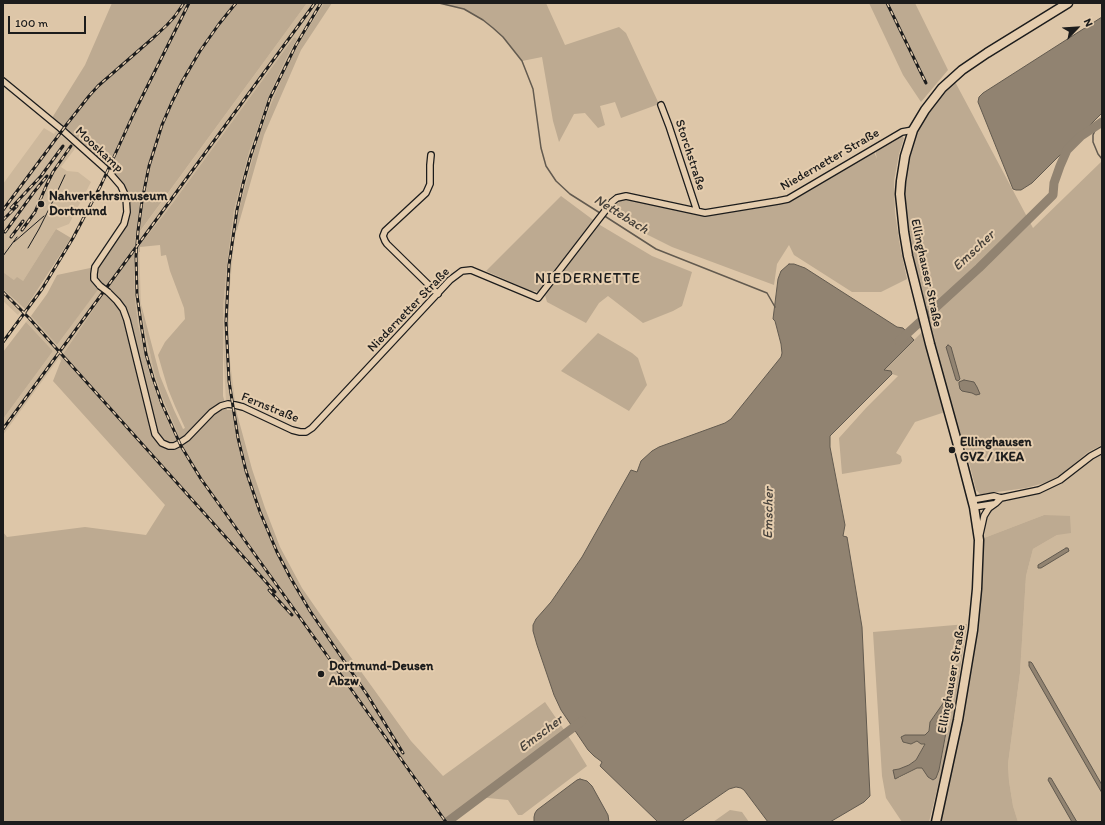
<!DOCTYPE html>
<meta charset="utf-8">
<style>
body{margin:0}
#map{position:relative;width:1105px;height:825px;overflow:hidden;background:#ddc6a8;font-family:Itim,sans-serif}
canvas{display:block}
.frame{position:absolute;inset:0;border:4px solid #1c1c1c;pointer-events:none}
.north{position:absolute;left:1057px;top:8px;width:40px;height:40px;-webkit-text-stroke:3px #e5cdae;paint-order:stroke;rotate:65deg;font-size:11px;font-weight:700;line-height:16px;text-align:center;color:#1c1c1c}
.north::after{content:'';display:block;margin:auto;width:14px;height:18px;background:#1c1c1c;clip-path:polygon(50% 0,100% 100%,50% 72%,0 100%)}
.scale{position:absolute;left:8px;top:16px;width:78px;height:18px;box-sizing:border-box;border:2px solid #1c1c1c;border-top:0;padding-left:5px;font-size:12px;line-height:14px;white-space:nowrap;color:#1c1c1c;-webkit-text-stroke:3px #e5cdae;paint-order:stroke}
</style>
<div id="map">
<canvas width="1105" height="825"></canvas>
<div class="frame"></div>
<div class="north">N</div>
<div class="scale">100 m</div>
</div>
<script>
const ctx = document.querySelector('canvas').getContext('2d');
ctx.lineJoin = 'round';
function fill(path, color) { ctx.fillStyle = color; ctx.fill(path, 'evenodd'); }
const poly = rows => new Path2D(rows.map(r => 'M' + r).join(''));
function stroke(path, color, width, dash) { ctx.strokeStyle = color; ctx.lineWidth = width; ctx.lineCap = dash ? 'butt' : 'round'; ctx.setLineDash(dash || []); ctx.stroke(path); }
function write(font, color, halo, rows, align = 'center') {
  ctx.font = font + ' Itim,sans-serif'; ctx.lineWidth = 4; ctx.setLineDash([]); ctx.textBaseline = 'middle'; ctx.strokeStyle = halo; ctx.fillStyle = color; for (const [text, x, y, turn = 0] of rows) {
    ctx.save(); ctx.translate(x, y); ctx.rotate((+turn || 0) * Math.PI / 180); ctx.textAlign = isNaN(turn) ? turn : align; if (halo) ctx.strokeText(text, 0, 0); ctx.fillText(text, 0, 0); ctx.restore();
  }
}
const built = poly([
 [307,3,324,3,302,38,289,62,275,94,262,127,254,153,239,209,235,231,229,297,229,353,235,400,226,401,223,348,223,308,227,265,234,210,249,152,272,89,286,59,297,40,294,37,169,208,139,246,141,304,150,353,162,397,181,439,172,434,160,404,149,372,138,324,135,299,134,254,62,363,59,358,3,435,3,419,53,351,26,322,31,316,57,345],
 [44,128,54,134,56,131,75,147,74,150,61,167,67,171,78,172,91,182,69,224,56,229,23,281,14,280,3,272,3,184],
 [106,172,108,174,80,229,45,284,3,345,3,339,15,324,54,267,71,238],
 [3,289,23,308,18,315,3,301],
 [1102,445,1102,822,1018,822,1013,806,1009,781,1008,764,1020,673,1026,576,1033,549,1057,535,1044,515,984,538,985,526,989,511,1002,499,1033,493,1038,485,1055,480,1088,452]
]);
const green = poly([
 [112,3,307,3,135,238,134,257,135,299,138,324,149,372,160,404,173,433,177,431,162,397,154,371,144,326,141,304,160,376,174,410,183,429,185,428,175,406,168,389,162,369,158,355,165,342,185,319,184,308,170,271,166,255,161,256,160,245,140,247,140,252,139,252,139,246,169,208,294,37,297,39,286,59,272,89,249,152,234,210,227,265,223,308,223,396,227,410,236,410,252,469,265,508,280,547,302,588,329,627,411,741,443,776,545,702,573,743,587,766,522,815,518,815,508,800,478,797,442,822,3,822,3,532,7,537,85,527,146,535,165,505,53,381,64,353,104,294,100,287,57,345,31,316,47,294,57,275,95,267,124,224,128,198,115,175,60,125,52,118,85,65],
 [324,3,332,3,301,50,264,135,237,230,235,231,239,209,254,153,262,127,275,94,289,62,302,38],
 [439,3,546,3,565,45,619,27,626,33,659,104,621,118,615,102,600,106,605,125,598,128,585,113,574,114,559,142,553,121,542,57,522,61,503,37,493,28,483,20,464,9],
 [869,3,915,3,948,70,921,102,903,75],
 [953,78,1033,228,1102,161,1102,445,1088,452,1055,480,1026,488,983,494,980,494,976,490,965,446,948,411,915,422,896,453,901,456,902,461,900,464,842,474,839,438,866,408,898,376,892,374,890,371,884,370,929,325,919,300,923,293,913,275,901,181,915,129],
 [901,135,904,138,899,154,894,181,895,213,900,246,907,279,881,292,852,292,794,255,789,245,777,264,774,285,672,247,644,233,610,209,611,204,626,196,697,211,788,199,873,149,877,159,875,150],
 [561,196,600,225,652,256,692,272,682,306,673,311,643,323,608,296,599,303,586,323,547,302,545,295,535,291,531,291,486,271],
 [56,229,71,238,25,309,3,289,3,272,14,280,17,277,23,281],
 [26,322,53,351,3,419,3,352],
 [598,333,632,353,638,358,647,385,629,411,561,371],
 [1044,515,1070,516,1071,533,1057,535,1033,549,1026,576,1020,673,1008,764,1009,781,1013,806,1018,822,936,822,939,810,977,589,984,538],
 [967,624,952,724,943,766,929,822,902,822,886,798,882,776,873,632],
 [952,705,939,770,936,778,922,768,917,768,899,778,893,770,899,769,909,765,916,760,925,743,917,741,911,744,904,742,901,737,925,735,929,731,930,722,936,714],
 [730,810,742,812,749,822,713,822]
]);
const water = poly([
 [1102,17,1102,113,1032,183,1021,190,1016,190,1013,189,978,102,979,97,983,93,1102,17],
 [789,264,794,264,805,268,897,327,903,328,914,340,884,370,891,371,892,374,830,436,830,447,845,525,843,536,847,537,862,627,870,796,864,802,830,822,768,822,744,790,741,788,736,787,729,789,681,822,658,822,600,766,602,762,594,756,588,750,561,710,554,695,537,645,533,631,533,625,536,619,551,602,582,557,631,470,637,472,641,461,652,451,659,447,725,423,731,419,781,357,782,353,781,344,775,321,773,319,778,279,781,271,789,264],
 [948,345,951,347,960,379,958,381,956,380,946,347,948,345],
 [964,380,974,382,977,387,980,394,976,395,972,393,962,391,960,389,959,384,959,382,964,380],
 [1066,548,1068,548,1069,551,1041,568,1038,568,1038,565,1066,548],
 [1029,662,1031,662,1032,663,1102,785,1102,793,1029,666,1029,662],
 [944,702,952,705,950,711,939,770,936,778,933,780,928,777,922,768,917,768,895,779,893,770,899,769,909,765,916,760,925,744,921,744,917,741,911,744,903,742,901,737,905,735,925,735,929,731,930,722,944,702],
 [1049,778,1051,778,1077,822,1072,822,1048,780,1049,778],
 [580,779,587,781,592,786,608,815,609,822,534,822,534,817,535,813,537,810,577,780,580,779]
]);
const stream = poly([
 [439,3,464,9,483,20,493,28,503,37,522,61,533,89,541,148,546,166,556,181,570,194,600,213],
 [1097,126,1093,135,1093,142,1098,154,1102,159],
 [603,215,656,249,767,293,775,307]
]);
const river = poly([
 [899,341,979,268,1053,195,1054,183,1060,166,1067,150,1081,136,1102,122],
 [447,822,582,721]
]);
const minor = poly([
 [3,81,60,128,108,171,121,186,126,197,127,212,124,224,95,267,94,274,94,279,100,286],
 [661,105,669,126,697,211],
 [431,155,430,165,430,184,426,193,385,231,383,236,385,241,387,244,438,294],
 [108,292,117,301,123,309,127,320,155,434,162,443,169,446,174,446,178,444,187,438,212,412,221,406,228,404,235,405,243,407,292,430,300,432,306,432,312,428,450,280,462,271,471,270,538,298,598,220,612,202,617,198,626,196,705,213,778,201,788,199,902,132,913,130],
 [972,500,994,496,1001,498,1039,490,1060,480,1091,456,1102,450],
 [974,507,993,504],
 [980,534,984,516,987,511,989,508,996,503,1001,498]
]);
const secondary = poly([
 [936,822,958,720,973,630,977,589,979,540,974,507,959,449,930,344,908,256,904,232,900,194,901,181,905,156,913,130,925,110,942,88,962,70,987,53,1068,3]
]);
const tram = poly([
 [14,242,44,216],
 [28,248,39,229,51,205,65,175],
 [3,256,17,237]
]);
const rail = poly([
 [236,3,219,24,200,51,183,80,172,102,162,125,149,166,142,201,138,231,136,256,137,295,142,330,146,354,153,378,162,404,181,446,201,479,446,822],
 [321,3,296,45,270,98,250,158,243,184,237,210,229,265,226,322,229,381,238,438,246,471,260,512,277,552,290,577,310,611,368,696,403,753],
 [887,3,926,83],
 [11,208,41,176,63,146],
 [3,210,67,124,89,96,98,86,153,38,167,25,175,16,184,3],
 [3,220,17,206],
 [22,230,35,212,47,184,53,172,71,146],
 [5,232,34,192,47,176],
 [11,237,23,221],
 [3,292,29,318,55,347,275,592],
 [3,342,42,289,73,238,101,185,134,113,189,3],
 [3,429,315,3],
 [269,590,292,615]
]);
const minorBridge = poly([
 [100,286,108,292]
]);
const markers = [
 [41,204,4,"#1c1c1c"],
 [952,450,4,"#1c1c1c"],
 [321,674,4,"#1c1c1c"]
];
const streetNames = [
 ["Mooskamp",99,150,43],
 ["Storchstraße",690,155,72],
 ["Niedernetter Straße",830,160,-30],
 ["Ellinghauser Straße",926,273,78],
 ["Niedernetter Straße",409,310,-46],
 ["Fernstraße",270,408,22],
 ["Ellinghauser Straße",952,679,-80]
];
const poiNames = [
 ["Nahverkehrsmuseum",49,197],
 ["Dortmund",49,212],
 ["Ellinghausen",960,443],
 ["GVZ / IKEA",960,458],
 ["Dortmund-Deusen",329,667],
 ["Abzw",329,682]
];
const waterNames = [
 ["Nettebach",621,215,32],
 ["Emscher",974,251,-43],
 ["Emscher",769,513,-89],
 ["Emscher",541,734,-37]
];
const quarterNames = [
 ["NIEDERNETTE",588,279]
];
fill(built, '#cdb89c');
fill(green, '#bdaa91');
fill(water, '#918371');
stroke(water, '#625a4f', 1);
stroke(stream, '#625a4f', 1.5);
stroke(river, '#918371', 9);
stroke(minor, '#1c1c1c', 8);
stroke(secondary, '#1c1c1c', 11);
stroke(minor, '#e5cdae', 5.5);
stroke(secondary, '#e5cdae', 8);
stroke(tram, '#1c1c1c', 1);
stroke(rail, '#1c1c1c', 3);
stroke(rail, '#e5cdae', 1.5, [4.5]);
stroke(minorBridge, '#1c1c1c', 8, []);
stroke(minorBridge, '#e5cdae', 5.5);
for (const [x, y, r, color] of markers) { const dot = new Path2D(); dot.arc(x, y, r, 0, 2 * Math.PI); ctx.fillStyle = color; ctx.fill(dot); stroke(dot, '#e5cdae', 1.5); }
write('13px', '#1c1c1c', '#e5cdae', streetNames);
write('bold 13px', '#1c1c1c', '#e5cdae', poiNames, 'left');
write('italic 14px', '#45403a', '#e5cdae', waterNames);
ctx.letterSpacing = '1px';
write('15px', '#1c1c1c', '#e5cdae', quarterNames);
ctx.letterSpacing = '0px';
</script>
